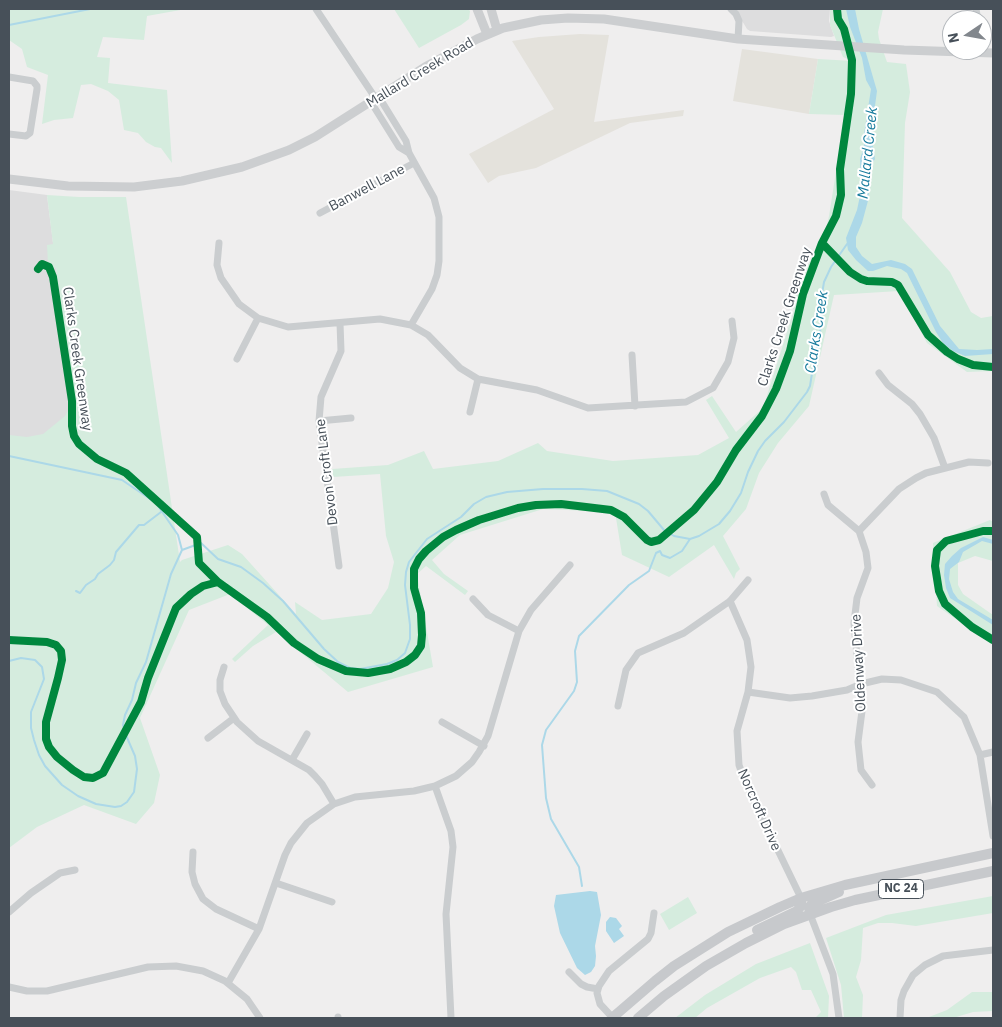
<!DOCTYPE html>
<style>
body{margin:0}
#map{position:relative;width:1002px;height:1027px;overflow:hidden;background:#efeeee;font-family:"IBM Plex Sans",sans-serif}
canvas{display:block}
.frame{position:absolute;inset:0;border:10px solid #475059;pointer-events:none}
.north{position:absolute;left:942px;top:10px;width:50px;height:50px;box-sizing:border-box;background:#fff;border:1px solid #b5b9bd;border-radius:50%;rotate:258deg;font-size:14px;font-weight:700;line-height:20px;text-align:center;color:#475059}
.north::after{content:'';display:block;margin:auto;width:18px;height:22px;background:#82878d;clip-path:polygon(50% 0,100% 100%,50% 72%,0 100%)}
</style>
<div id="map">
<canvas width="1002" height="1027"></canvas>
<div class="frame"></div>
<div class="north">N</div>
</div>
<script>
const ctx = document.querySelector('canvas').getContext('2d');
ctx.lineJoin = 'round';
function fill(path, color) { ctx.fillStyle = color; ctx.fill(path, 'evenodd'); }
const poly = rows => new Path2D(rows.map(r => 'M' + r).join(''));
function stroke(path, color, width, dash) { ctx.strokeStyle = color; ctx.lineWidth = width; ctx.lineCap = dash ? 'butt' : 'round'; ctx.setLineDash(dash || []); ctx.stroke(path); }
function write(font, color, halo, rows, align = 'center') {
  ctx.font = font + ' "IBM Plex Sans",sans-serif'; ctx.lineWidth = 4; ctx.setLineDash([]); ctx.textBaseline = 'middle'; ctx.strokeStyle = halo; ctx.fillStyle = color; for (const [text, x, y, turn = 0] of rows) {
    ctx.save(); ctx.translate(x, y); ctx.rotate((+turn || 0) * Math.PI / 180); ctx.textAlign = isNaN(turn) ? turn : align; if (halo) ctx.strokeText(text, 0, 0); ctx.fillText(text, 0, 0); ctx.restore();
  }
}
const commercial = poly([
 [580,34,609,35,594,122,684,110,683,116,630,123,536,168,499,176,488,183,469,154,554,109,512,41,539,37],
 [742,49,818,59,809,114,733,101]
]);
const education = poly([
 [735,9,830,9,829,21,834,36,831,37,750,31,747,29],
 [9,190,47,195,89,529,9,649]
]);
const green = poly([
 [9,9,186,9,147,16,144,40,103,37,97,57,110,58,108,83,167,90,172,163,161,148,155,147,146,142,138,133,124,130,119,100,108,91,91,84,81,85,73,118,54,120,42,124,48,75,27,67,22,49,9,40],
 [394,9,468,9,470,11,469,19,461,25,419,48],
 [830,9,883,9,878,32,879,39,887,62,906,64,910,92,905,123,902,218,950,272,971,312,981,318,993,316,993,371,967,372,927,343,899,291,834,295,809,406,778,443,759,473,746,509,723,536,740,569,736,573,734,579,714,545,669,577,622,555,615,512,543,509,460,535,432,560,444,574,468,591,465,595,426,566,417,574,433,667,348,692,276,632,253,646,235,662,232,659,268,625,230,594,189,610,140,718,160,775,154,803,136,824,84,805,37,827,9,848,9,435,27,437,43,434,65,416,73,401,56,268,51,268,48,264,47,245,53,244,47,195,79,197,126,197,180,562,182,560,228,545,242,554,296,614,295,602,322,620,371,614,388,588,394,562,386,536,380,474,333,477,332,469,388,465,424,451,433,469,498,461,538,443,547,451,613,461,698,455,729,438,706,400,712,396,736,432,763,408,794,310,789,301,825,233,829,216,845,115,809,114,818,59,853,61,843,57,830,25],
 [990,520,993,522,993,561,975,556,958,563,958,585,963,594,993,615,993,645,937,606,933,543],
 [993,896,993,913,916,926,892,923,878,923,863,928,861,960,856,977,863,995,862,1018,844,1018,841,985,826,938,886,915],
 [688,897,697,913,669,930,660,914],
 [810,943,829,996,828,1018,815,1018,821,1012,811,990,802,990,796,972,791,967,760,978,707,1008,695,1018,675,1018,705,995,756,964],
 [972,992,993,992,993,1011,973,1012,953,1018,929,1017,947,1010]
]);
const water = poly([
 [846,9,855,9,859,29,877,91,871,135,875,159,868,170,869,197,862,223,856,237,856,247,862,256,872,264,891,260,905,264,912,269,940,326,959,349,977,350,993,349,993,354,965,356,953,351,943,343,936,332,907,273,901,269,887,266,873,271,868,271,856,260,848,250,846,238,857,210,861,191,860,159,864,147,864,134,871,89,866,80,862,58,850,27],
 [983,537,993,540,993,544,982,541,963,552,959,562,950,569,949,579,953,592,958,599,993,620,993,625,950,598,946,588,944,575,945,564,952,556,961,548],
 [590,891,597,892,601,915,595,946,596,956,595,966,591,972,585,975,577,968,560,933,554,906,556,895],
 [610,917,616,918,622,926,619,929,624,936,614,943,606,931,606,922]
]);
const stream = poly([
 [9,25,90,9],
 [9,456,122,480,156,503,178,535,182,550],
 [76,591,80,593,86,585,95,579,98,574,110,565,114,560,116,552,139,525,144,525,161,512],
 [9,661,21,658,35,660,42,667,44,679,31,712,31,728,34,740,39,755,45,766,62,785,78,796,96,804,115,807,121,806,127,802,134,792,137,769,135,756,125,733,123,725,125,715,132,700,136,683,146,662,171,574,182,550,201,543,218,559,241,567,263,583,283,601,324,649,338,662,350,668,360,669,387,664,397,660,405,653,410,639,410,625,405,585,406,572,409,562,427,539,461,517,474,504,486,497,507,492,543,489,582,489,607,491,639,504,648,511,664,530,674,536,690,539,699,536,719,524,730,511,741,493,748,472,758,451,765,441,784,422,807,392,810,386,815,354,820,335,822,294,824,282,831,267,847,244],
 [582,886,579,867,551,819,546,798,542,745,546,730,574,691,577,682,575,651,579,636,629,585,649,571,656,553,660,551,662,555,670,558,682,551,690,539]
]);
const street = poly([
 [316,9,376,99],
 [731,9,736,14,739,21,738,39],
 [976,9,977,15,980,20],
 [9,77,33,81,37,86,37,89,30,133,26,136,9,134],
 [379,97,406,141,409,153,434,198,439,217,439,261,437,275,432,289,411,325],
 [371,102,399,147,409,153],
 [320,213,414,163],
 [219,243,217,265,221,278,239,304,258,318,288,327,380,319,411,325,428,335,460,368,478,379,537,390,588,408,686,402,713,388,728,362,734,338,732,321],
 [632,355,635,406],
 [237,359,258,318],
 [879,373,888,385,912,404,920,414,934,438,945,468],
 [470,412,478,379],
 [319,421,351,418],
 [824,494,828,505,859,531,866,552,868,568,857,598,854,623,862,711,858,742,861,770,872,785],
 [859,531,899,489,916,478,926,473,969,462,988,463],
 [339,566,319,421,321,397,341,351,340,323],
 [473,599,488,615,519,631],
 [730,601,747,640,751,667,748,692,737,731,739,765,745,782,801,898],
 [224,667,220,680,220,691,225,704,237,722,258,741,309,770,315,776,322,784,334,804],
 [748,692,790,698,812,696,847,690,861,684,882,679,901,680,937,692,964,717,980,755,993,836],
 [618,706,626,670,638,653,684,633,730,601,748,580],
 [442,722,484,746],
 [208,738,234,718],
 [980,755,993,752],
 [292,760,307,734],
 [435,786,451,831,453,847,446,914,451,1018],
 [193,852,192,872,195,884,203,899,216,909,259,929],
 [276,883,332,902],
 [9,912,31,893,60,873,75,870],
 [810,914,833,974,839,1018],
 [569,972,581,984,587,987,598,989],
 [228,983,259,929,285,855,291,843,307,823,334,804,355,797,414,791,435,786,456,776,472,762,479,752,488,736,519,631,531,610,570,565],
 [9,987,27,991,47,991,148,967,176,966,203,971,225,981,247,999,260,1018],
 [338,1018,338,1017],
 [613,1018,600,1004,597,993,599,986,609,971,648,939,651,933,654,913],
 [900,1018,901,1000,904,991,913,975,925,965,943,956,993,950]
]);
const secondary = poly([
 [477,9,487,34],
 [491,9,497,30],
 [9,179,68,186,134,187,182,181,242,167,289,150,315,137,425,67,477,39,503,28,541,20,568,18,604,19,738,39,904,50,993,53]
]);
const primary = poly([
 [810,914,809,907,812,904,839,892],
 [757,930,797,911,801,906,801,898],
 [612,1018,655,981,674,966,728,932,780,907,801,898,845,885,993,853],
 [638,1018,664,996,706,966,746,943,784,924,831,907,855,900,993,871]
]);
const cycleway = poly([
 [837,9,838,19,844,29,852,60,851,94,840,169,841,195,836,216,822,243,850,272,861,279,867,281,892,282,898,285,928,335,947,352,958,359,973,365,993,367],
 [38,269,42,264,49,267,53,277,72,401,72,426,74,436,79,444,97,459,126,473,197,537,199,563,218,582],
 [993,531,983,531,946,541,937,550,935,566,939,591,945,604,972,627,993,640],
 [9,640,47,642,56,645,61,651,62,660,58,678,46,722,46,739,49,747,57,757,73,770,84,777,93,778,103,773,141,702,148,678,176,608,191,594,203,586,218,582,267,617,294,643,318,659,346,671,368,673,390,669,406,662,415,655,421,646,422,635,421,613,414,588,414,569,419,559,426,551,443,537,456,530,479,520,518,508,536,505,561,504,611,510,624,517,647,540,651,542,659,540,694,510,717,482,736,450,762,416,776,389,790,351,803,294,822,243]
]);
const shields = [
 [901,889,45]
];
const shieldNames = [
 ["NC 24",901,889]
];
const streetNames = [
 ["Mallard Creek Road",420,73,-31],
 ["Banwell Lane",367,188,-28],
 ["Clarks Creek Greenway",785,317,-72],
 ["Clarks Creek Greenway",77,359,82],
 ["Devon Croft Lane",327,472,-97],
 ["Oldenway Drive",859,663,-93],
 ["Norcroft Drive",759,810,66]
];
const waterNames = [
 ["Mallard Creek",868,153,-84],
 ["Clarks Creek",817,332,-81]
];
fill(commercial, '#e4e2dc');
fill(education, '#ddddde');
fill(green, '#d5ecde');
fill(water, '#acd8e8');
stroke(stream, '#acd8e8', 2);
stroke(street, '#cacdcf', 7);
stroke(secondary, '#ccced0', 9);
stroke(primary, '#c7c9cc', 10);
stroke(cycleway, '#00873e', 8);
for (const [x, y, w] of shields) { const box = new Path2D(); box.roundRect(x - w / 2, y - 9.5, w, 19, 4); ctx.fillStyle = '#fff'; ctx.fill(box); stroke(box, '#475059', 1); }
write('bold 12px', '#475059', null, shieldNames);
write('14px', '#475059', '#fff', streetNames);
write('italic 15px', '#177b9d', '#fff', waterNames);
</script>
